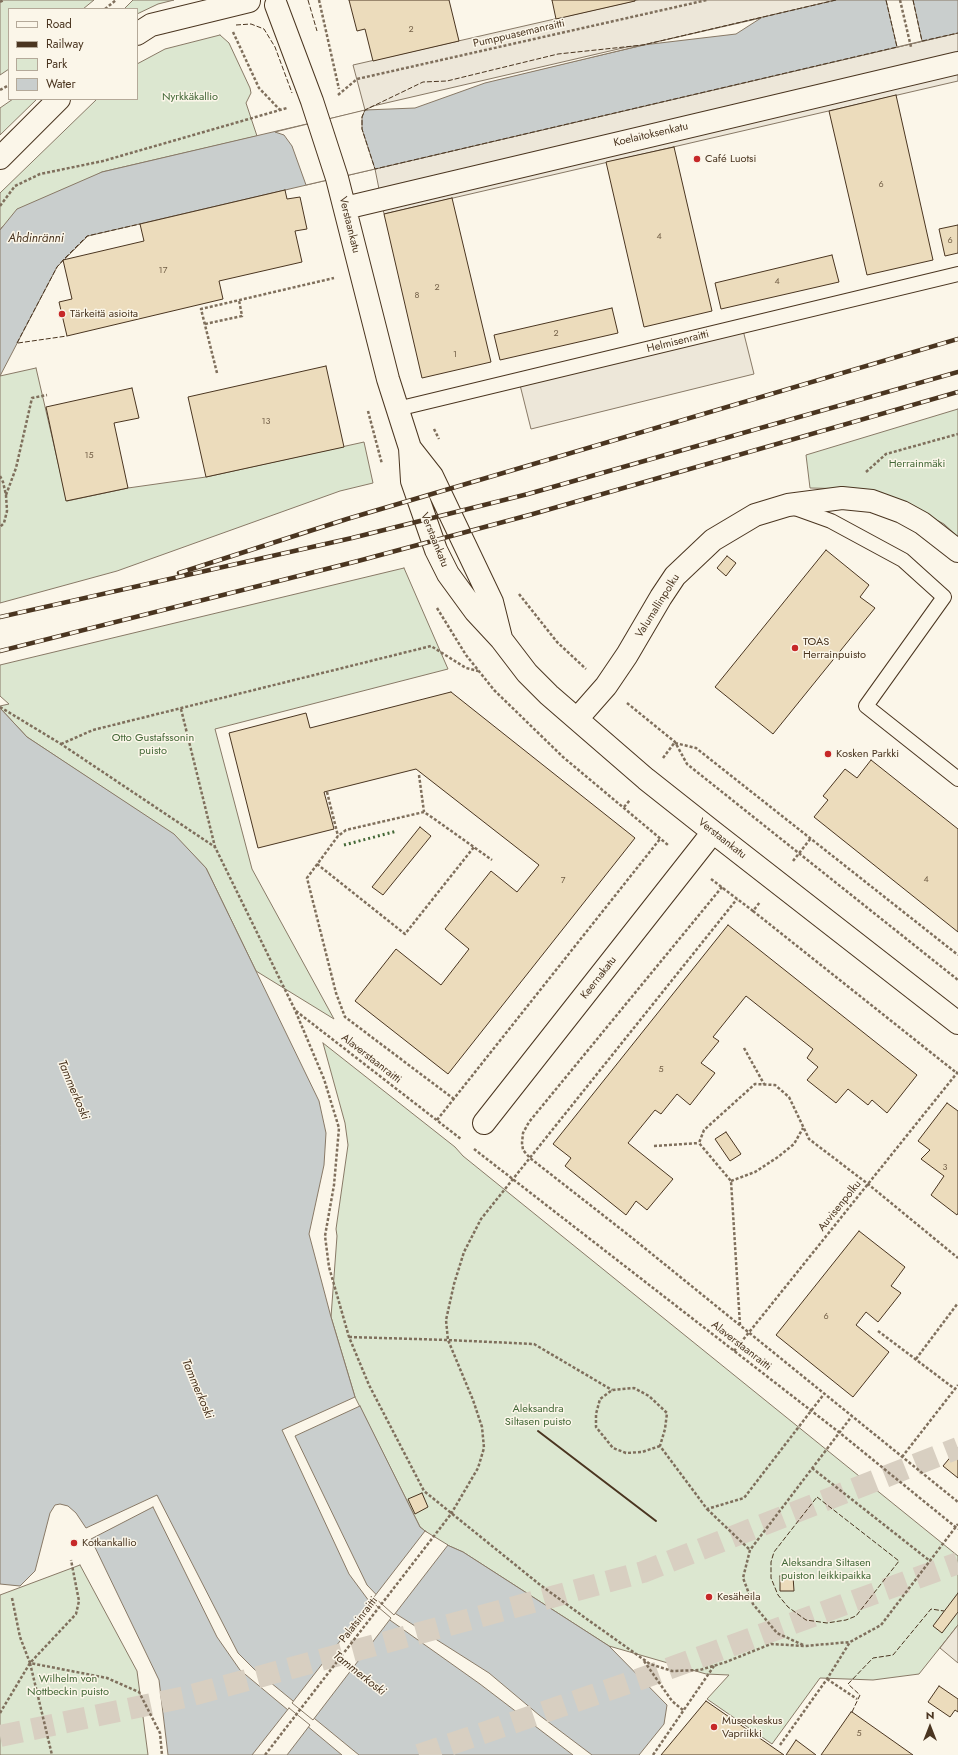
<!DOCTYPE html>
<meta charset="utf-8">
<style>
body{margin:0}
#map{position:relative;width:958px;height:1755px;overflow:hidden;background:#fbf6e9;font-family:Jost,sans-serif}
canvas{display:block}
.legend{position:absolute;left:8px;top:8px;width:130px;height:92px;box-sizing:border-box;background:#fbf6e9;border:1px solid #b4a999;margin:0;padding:5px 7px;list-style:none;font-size:12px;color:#4a3520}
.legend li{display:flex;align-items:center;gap:8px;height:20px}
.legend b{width:20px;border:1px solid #b4a999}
.north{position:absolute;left:910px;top:1707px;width:40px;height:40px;-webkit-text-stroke:3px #fbf6e9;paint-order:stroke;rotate:0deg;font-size:11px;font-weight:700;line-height:16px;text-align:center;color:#4a3520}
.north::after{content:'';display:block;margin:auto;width:14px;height:18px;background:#4a3520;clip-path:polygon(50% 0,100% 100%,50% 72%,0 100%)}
</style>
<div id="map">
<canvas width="958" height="1755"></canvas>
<ul class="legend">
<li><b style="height:5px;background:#fbf6e9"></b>Road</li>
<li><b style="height:5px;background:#4a3520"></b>Railway</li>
<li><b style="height:11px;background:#dce7d0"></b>Park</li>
<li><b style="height:11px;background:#c9cecd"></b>Water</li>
</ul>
<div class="north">N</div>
</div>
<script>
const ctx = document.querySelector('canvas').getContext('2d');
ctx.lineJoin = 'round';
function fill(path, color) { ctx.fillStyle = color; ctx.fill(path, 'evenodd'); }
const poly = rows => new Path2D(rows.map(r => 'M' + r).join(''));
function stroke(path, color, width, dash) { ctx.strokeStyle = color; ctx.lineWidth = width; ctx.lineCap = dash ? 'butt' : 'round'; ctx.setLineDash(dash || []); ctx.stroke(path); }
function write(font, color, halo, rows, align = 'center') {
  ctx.font = font + ' Jost,sans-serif'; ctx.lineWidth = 3; ctx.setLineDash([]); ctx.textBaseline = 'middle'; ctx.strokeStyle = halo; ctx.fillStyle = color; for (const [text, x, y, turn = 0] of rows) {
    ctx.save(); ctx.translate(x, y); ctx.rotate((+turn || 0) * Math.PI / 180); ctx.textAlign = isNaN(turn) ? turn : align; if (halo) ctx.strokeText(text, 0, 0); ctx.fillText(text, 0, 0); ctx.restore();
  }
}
const green = poly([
 [0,0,94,0,83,9,9,9,9,69,0,75,0,0],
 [133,0,174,0,158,4,137,14,137,9,124,9,133,0],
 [220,35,229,43,250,88,251,93,246,103,257,136,102,172,2,227,0,230,0,193,97,99,137,99,137,64,165,49,220,35],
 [13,99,37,99,0,135,0,108,13,99],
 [36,368,67,501,128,488,206,477,364,442,373,483,340,491,117,571,0,603,0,376,36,368],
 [958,409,958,537,944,524,901,501,854,489,810,488,806,455,958,409],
 [404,568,448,669,215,729,252,869,334,1019,256,971,206,868,174,835,27,737,0,708,0,706,9,704,0,696,0,665,404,568],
 [323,1043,455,1147,463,1156,958,1556,958,1625,919,1674,873,1680,820,1678,772,1744,707,1699,729,1675,706,1674,609,1646,463,1552,438,1541,420,1527,355,1397,331,1317,337,1236,336,1229,348,1145,345,1123,323,1043],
 [80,1565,137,1671,148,1755,0,1755,0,1595,80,1565]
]);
const parking = poly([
 [638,0,836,0,365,110,353,65,638,0],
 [958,33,958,81,384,214,375,169,958,33],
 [742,326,754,374,531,429,519,381,742,326],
 [958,1625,958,1663,940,1648,958,1625]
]);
const water = poly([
 [836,0,958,0,958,33,88,236,57,267,0,376,0,230,17,209,102,172,836,0],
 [0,708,27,737,174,834,206,868,319,1101,326,1133,324,1165,309,1234,331,1317,355,1397,282,1430,349,1574,369,1601,387,1618,480,1684,573,1755,359,1755,254,1669,238,1653,157,1495,86,1528,76,1513,68,1506,60,1504,55,1505,50,1513,35,1571,20,1586,0,1584,0,708],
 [360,1406,420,1527,438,1541,463,1552,609,1646,667,1705,664,1724,639,1755,592,1755,539,1715,489,1673,393,1612,367,1585,295,1436,360,1406],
 [153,1507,217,1637,240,1670,342,1755,168,1755,159,1680,91,1539,153,1507]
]);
const pier = poly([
 [886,0,913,0,922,41,897,47,886,0],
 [761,18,736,34,643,45,485,83,415,108,365,110,362,117,362,129,375,169,306,185,292,146,284,135,275,132,365,110,373,106,627,47,643,45,761,18],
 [425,1531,448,1545,394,1615,374,1597,425,1531],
 [371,1601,391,1618,313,1720,292,1703,371,1601],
 [289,1708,310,1725,287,1755,252,1755,289,1708]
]);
const building = poly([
 [349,0,449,0,459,41,373,61,365,29,357,31,349,0],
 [552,0,635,0,635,1,556,19,552,0],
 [896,95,933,260,867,275,829,111,896,95],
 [674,147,712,311,644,327,606,162,674,147],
 [285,190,287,199,300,197,307,229,295,231,302,262,219,281,223,299,67,336,59,302,72,299,63,260,144,241,140,224,285,190],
 [452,198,491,362,422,378,384,214,452,198],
 [958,225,958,253,945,256,939,229,958,225],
 [832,255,839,282,721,309,715,283,832,255],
 [612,308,618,333,500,360,494,335,612,308],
 [326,366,344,447,206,477,188,397,326,366],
 [132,388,139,418,114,423,128,488,66,501,46,407,132,388],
 [826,550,869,585,860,597,875,608,773,734,715,687,826,550],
 [727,556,736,563,726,576,717,568,727,556],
 [451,692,635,838,448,1074,355,1001,396,949,441,985,469,949,445,929,491,871,517,892,539,865,416,769,324,792,334,829,258,848,229,733,306,713,310,728,451,692],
 [871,760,958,829,958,932,814,817,828,800,823,796,845,769,857,778,871,760],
 [420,827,431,836,383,895,372,887,420,827],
 [728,925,917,1075,887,1113,872,1100,868,1105,848,1089,836,1103,807,1080,818,1067,807,1058,813,1049,746,996,713,1037,719,1041,701,1063,715,1073,690,1105,677,1094,661,1114,655,1110,628,1143,673,1179,647,1210,636,1201,626,1215,565,1166,571,1158,553,1144,728,925],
 [947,1103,958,1111,958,1213,957,1215,931,1195,944,1176,921,1159,930,1150,918,1141,947,1103],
 [726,1132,741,1154,730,1161,715,1139,726,1132],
 [859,1231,905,1267,891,1286,901,1293,878,1322,866,1312,856,1325,889,1352,853,1397,776,1335,859,1231],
 [958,1448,958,1478,943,1466,958,1448],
 [422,1493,428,1507,415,1514,408,1499,422,1493],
 [780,1576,793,1576,794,1591,780,1591,780,1576],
 [958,1593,958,1612,942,1633,933,1626,958,1593],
 [939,1686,958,1699,958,1712,955,1710,950,1717,928,1702,939,1686],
 [706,1701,784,1755,661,1755,706,1701],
 [851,1712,852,1712,913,1755,821,1755,851,1712],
 [796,1740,816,1755,786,1755,796,1740]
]);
const highwayTunnel = poly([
 [0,1736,185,1697,643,1572,958,1448],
 [419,1755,640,1679,958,1563]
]);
const path = poly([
 [319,0,339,89],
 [900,0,911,47],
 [0,2,4,0],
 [105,9,116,0],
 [233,32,259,88,280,110],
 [0,90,9,85],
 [338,95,357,79,707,0],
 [0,206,15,186,40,174,103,161,287,108],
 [205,324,242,316,239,300],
 [217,373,201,309,334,278],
 [368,411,382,464],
 [434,429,439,439],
 [866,472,886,454,958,434],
 [0,476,3,482,6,495,7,511,4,523,0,527],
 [6,495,16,468,32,398,47,395],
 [519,594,557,642,586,669],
 [437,608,466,655,494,690,563,757,668,845],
 [627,703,675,742,687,764,958,980],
 [0,707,61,744,215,847,295,1010,324,1079,339,1128,334,1185,325,1236,329,1267,349,1337,369,1385,424,1491,539,1584,584,1617,650,1664,672,1671,700,1670,726,1662,771,1644,805,1646,850,1642,881,1625,958,1524],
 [181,709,215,847],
 [675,743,696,748,958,955],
 [61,744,93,730,431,646,466,668,478,671],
 [663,758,675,742],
 [419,775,424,812],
 [327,792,338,836],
 [624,807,630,800],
 [793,861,811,838],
 [317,864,405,934,474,847],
 [711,879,753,911,760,902],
 [722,887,529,1122,523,1133,522,1143,523,1150,530,1158,631,1237,958,1502],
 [753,911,958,1074],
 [296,1011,461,1139],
 [744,1048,764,1084],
 [454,1099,345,1017,336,993,307,878,338,836,346,830,424,812,433,818,492,860],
 [437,1120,660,839],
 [654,1146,699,1143],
 [474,1149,840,1433,958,1529],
 [731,1181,755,1172,778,1157,794,1144,803,1128],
 [740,1325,731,1181,699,1143,704,1130,755,1084,775,1085,789,1097,809,1139,868,1184,958,1258],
 [878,1331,955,1389],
 [349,1337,448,1340,534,1344,612,1390],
 [734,1351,957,1073,958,1070],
 [916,1359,958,1303],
 [660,1446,642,1452,626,1453,613,1448,596,1427,596,1414,600,1399,612,1390,634,1388,649,1396,667,1413,665,1429,660,1446,707,1509,744,1498,824,1394],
 [902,1457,958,1385],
 [812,1468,930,1561],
 [707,1509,750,1550],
 [451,1514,478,1468,484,1448,482,1427,473,1400,448,1340,446,1320,454,1284,464,1252,481,1219,737,899],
 [12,1598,20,1637,30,1663,107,1678,139,1692,160,1733,162,1755],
 [803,1645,777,1633,753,1604,743,1578,750,1550,852,1416],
 [644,1661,672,1701,684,1711],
 [30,1663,52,1755],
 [827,1679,857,1699],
 [0,1713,30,1663,76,1614,79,1601,71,1560],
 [780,1745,827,1679,850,1642],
 [653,1755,714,1666]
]);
const lane = poly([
 [397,409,958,274],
 [792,507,831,521,903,560,944,597,866,706,958,779]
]);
const street = poly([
 [276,5,312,101,337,178,388,379,410,448,412,481,436,550,448,574,475,611,501,639,527,673,549,695,646,779,713,832,958,1023],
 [137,34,151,25,249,1],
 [0,158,59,99],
 [345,208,958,63],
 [410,448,432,476,492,602,501,638],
 [577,719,606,686,627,655,661,597,675,576,713,540,755,515,788,505,842,498,872,501,902,512,922,523,958,551],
 [484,1123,713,832]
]);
const rail = poly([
 [179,573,347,519,958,339],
 [0,617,352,538,528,494,958,372],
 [0,651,358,561,533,514,958,392]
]);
const pathBridge = poly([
 [265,1755,451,1514]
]);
const hedge = poly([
 [344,845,397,831]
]);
const fence = poly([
 [308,0,317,31],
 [836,0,643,45,558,54,447,81,423,82,365,110,362,117,362,129,375,169,897,47,886,0],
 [913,0,922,41,958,33],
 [236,25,251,24,264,29,275,47,292,93],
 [17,343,57,267,63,260,87,236,140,224],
 [18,343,67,336],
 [817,1497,899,1561,856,1616,846,1620,827,1623,806,1620,788,1607,778,1595,771,1578,771,1562,774,1552,817,1497],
 [852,1712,860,1695,848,1684,873,1658,893,1655,931,1609,944,1611]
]);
const wall = poly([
 [538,1431,656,1521]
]);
const markers = [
 [697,159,4,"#c62828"],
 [62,314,4,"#c62828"],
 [795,648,4,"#c62828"],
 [828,754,4,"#c62828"],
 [74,1543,4,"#c62828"],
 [709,1597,4,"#c62828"],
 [714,1727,4,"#c62828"]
];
const numberNames = [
 ["2",411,30],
 ["6",881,185],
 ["4",659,237],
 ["6",950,241],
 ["17",163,271],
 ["4",777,282],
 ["2",437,288],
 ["8",417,296],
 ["2",556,334],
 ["1",455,355],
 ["13",266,422],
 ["15",89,456],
 ["4",926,880],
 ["7",563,881],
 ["5",661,1070],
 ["3",945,1168],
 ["6",826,1317],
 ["5",859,1734]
];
const streetNames = [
 ["Pumppuasemanraitti",519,34,-13],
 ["Koelaitoksenkatu",651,135,-13],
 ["Verstaankatu",349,225,76],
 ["Helmisenraitti",678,342,-14],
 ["Verstaankatu",434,540,68],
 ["Valumallinpolku",658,606,-58],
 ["Verstaankatu",722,839,38],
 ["Keernakatu",599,978,-52],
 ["Alaverstaanraitti",371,1059,38],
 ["Auvisenpolku",840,1206,-51],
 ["Alaverstaanraitti",741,1346,38],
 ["Palatsinraitti",359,1620,-52]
];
const parkNames = [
 ["Nyrkkäkallio",190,97],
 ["Herrainmäki",917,464],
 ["Otto Gustafssonin",153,738],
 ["puisto",153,751],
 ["Aleksandra",538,1409],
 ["Siltasen puisto",538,1422],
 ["Aleksandra Siltasen",826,1563],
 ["puiston leikkipaikka",826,1576],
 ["Wilhelm von",68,1679],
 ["Nottbeckin puisto",68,1692]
];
const poiNames = [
 ["Café Luotsi",705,159],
 ["Tärkeitä asioita",70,314],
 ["TOAS",803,642],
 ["Herrainpuisto",803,655],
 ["Kosken Parkki",836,754],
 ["Kotkankallio",82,1543],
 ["Kesäheila",717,1597],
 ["Museokeskus",722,1721],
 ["Vapriikki",722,1734]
];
const waterNames = [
 ["Ahdinränni",36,239],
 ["Tammerkoski",73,1090,67],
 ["Tammerkoski",197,1389,67],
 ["Tammerkoski",359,1674,38]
];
fill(green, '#dce7d0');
stroke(green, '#887966', 1);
fill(parking, '#ede7d9');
stroke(parking, '#887966', 1);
fill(water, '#c9cecd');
stroke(water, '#887966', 1);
fill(pier, '#fbf6e9');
stroke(pier, '#887966', 1);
fill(building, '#ecdcbc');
stroke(building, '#4a3520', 1);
stroke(highwayTunnel, '#d8cfc1', 22, [22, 11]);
stroke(lane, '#4a3520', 16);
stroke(street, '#4a3520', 24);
stroke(path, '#7f6f5c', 2.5, [3, 2]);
stroke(lane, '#fbf6e9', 14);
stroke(street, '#fbf6e9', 22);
stroke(rail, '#4a3520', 4.5);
stroke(rail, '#fbf6e9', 3, [9]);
stroke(pathBridge, '#7f6f5c', 2.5, [3, 2]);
stroke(hedge, '#436837', 3, [2, 3]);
stroke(fence, '#4a3520', 1, [5, 2]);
stroke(wall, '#4a3520', 2);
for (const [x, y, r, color] of markers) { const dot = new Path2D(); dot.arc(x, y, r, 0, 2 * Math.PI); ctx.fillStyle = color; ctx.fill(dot); stroke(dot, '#fbf6e9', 1.5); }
write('9px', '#725f47', null, numberNames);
write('11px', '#4a3520', '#fbf6e9', streetNames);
write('11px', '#436837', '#fbf6e9', parkNames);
write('11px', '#4a3520', '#fbf6e9', poiNames, 'left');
write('italic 12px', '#4a3520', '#fbf6e9', waterNames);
</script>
